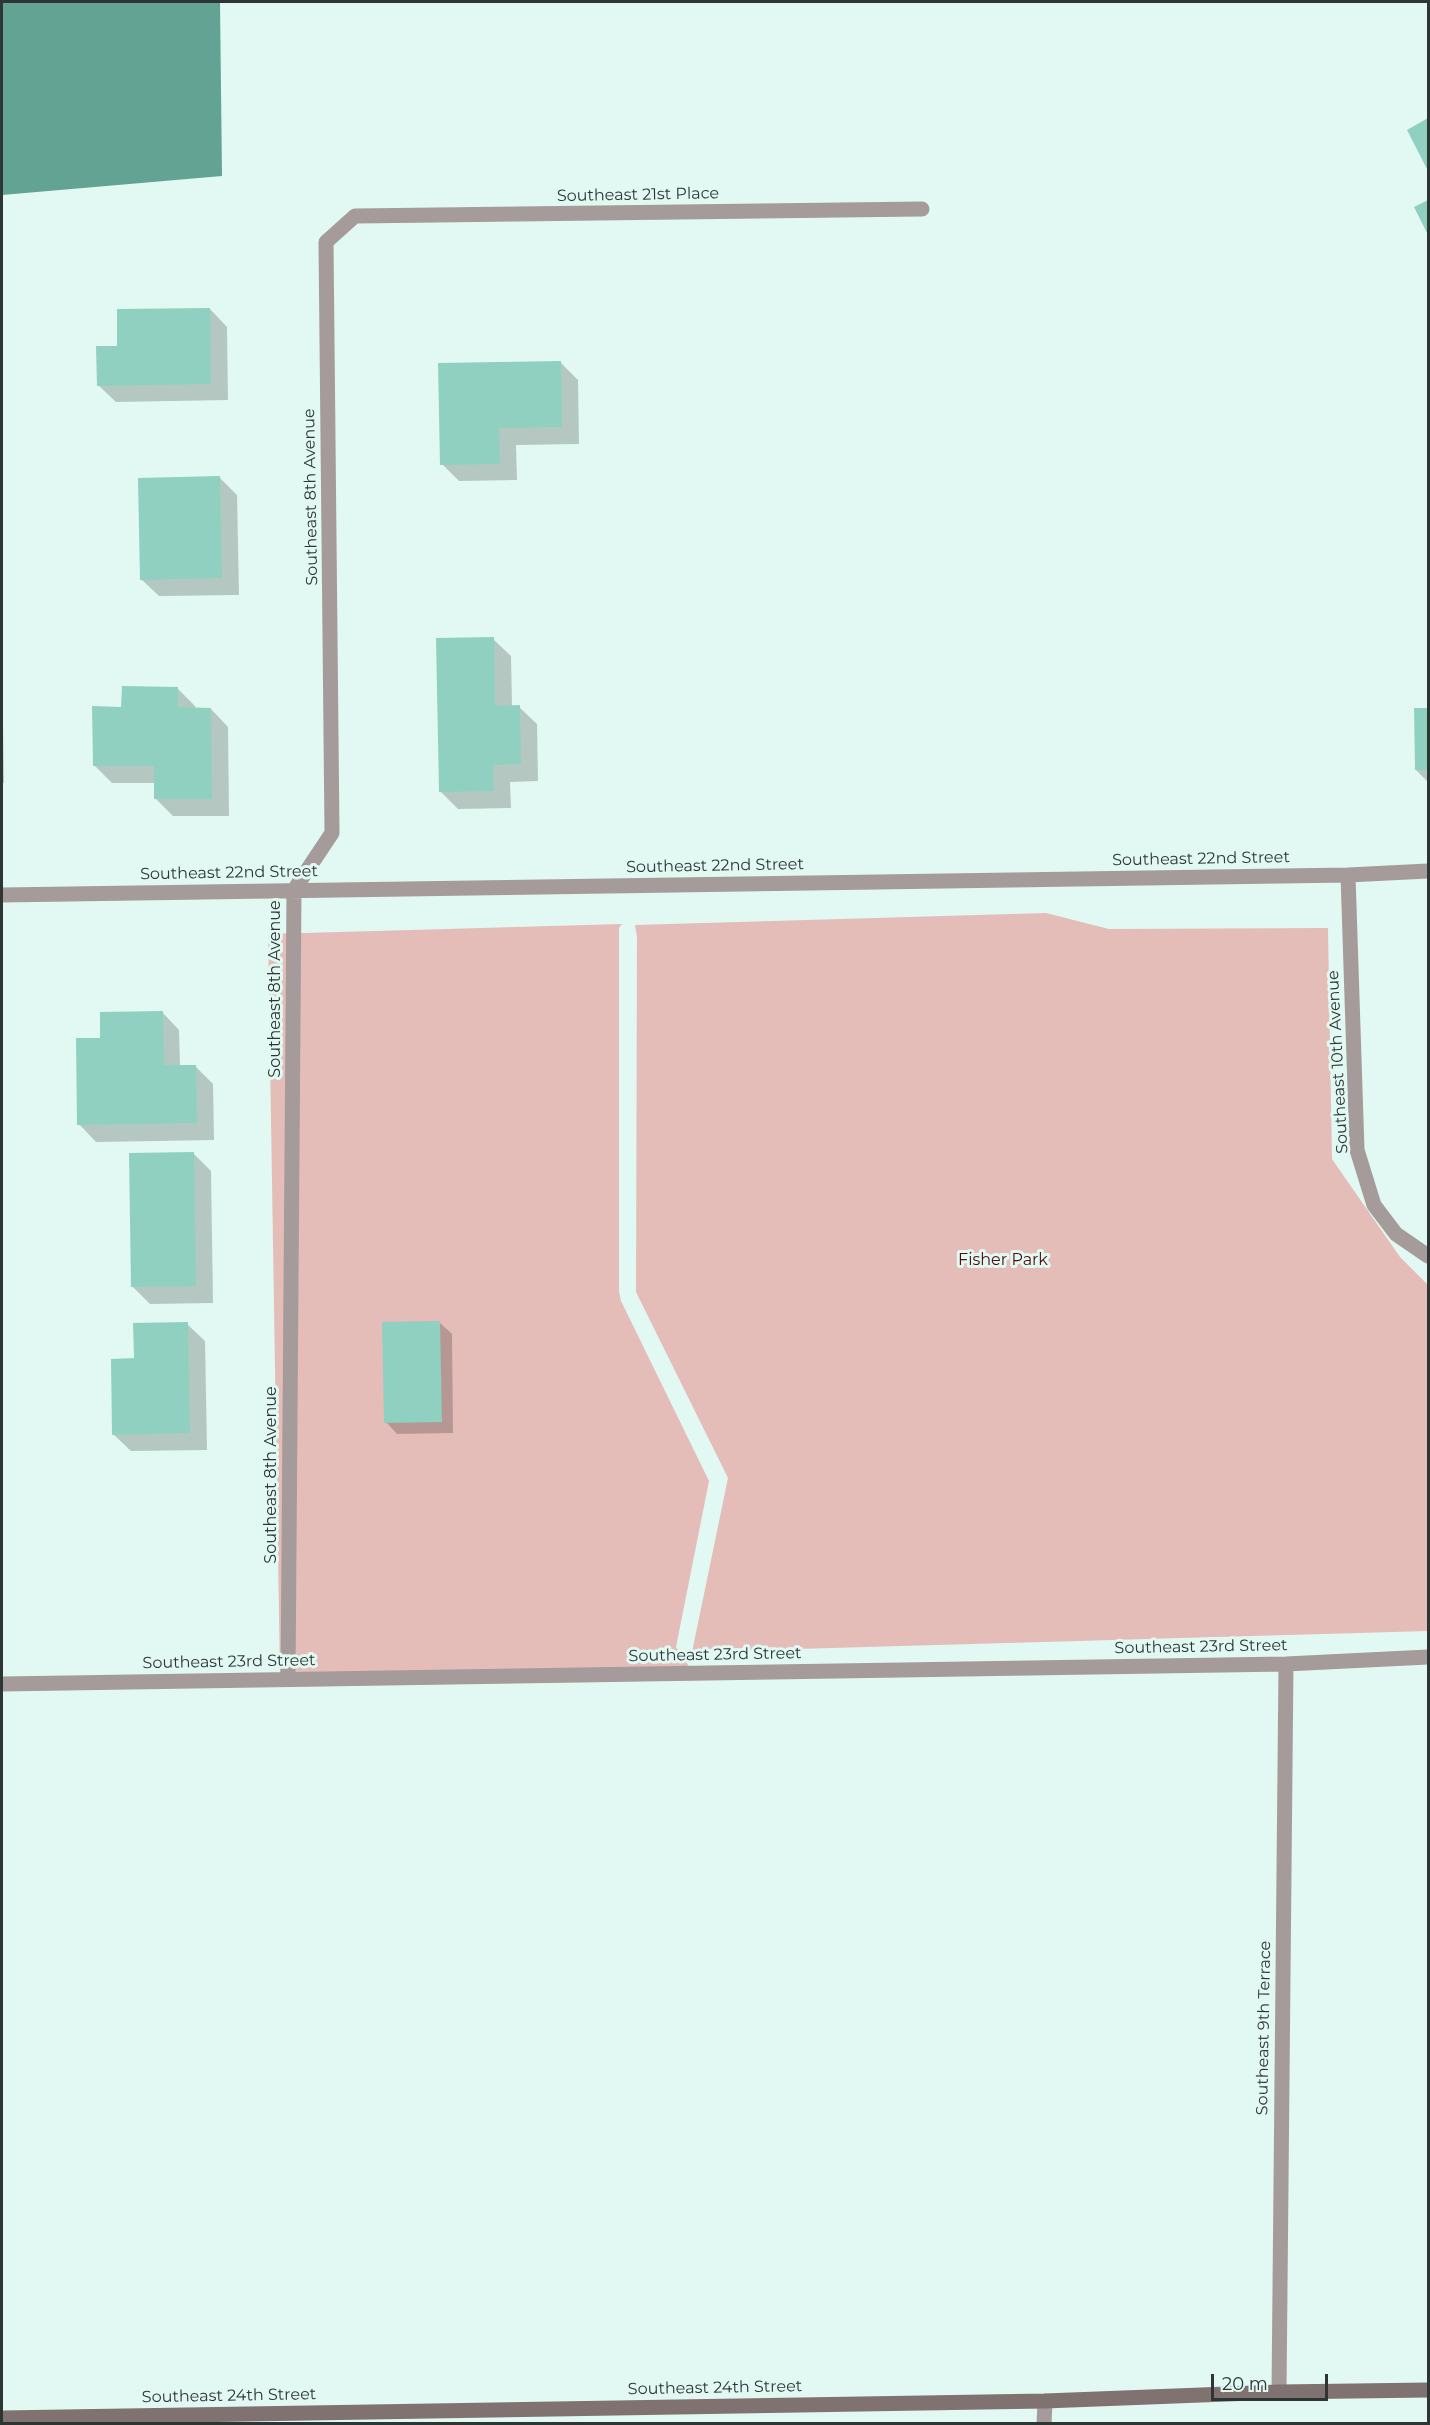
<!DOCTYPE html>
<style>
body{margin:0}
#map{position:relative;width:1430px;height:2425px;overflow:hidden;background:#e1f9f2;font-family:Montserrat,sans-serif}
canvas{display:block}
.frame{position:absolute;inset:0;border:3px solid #2d3634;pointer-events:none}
.scale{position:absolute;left:1211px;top:2374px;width:117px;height:27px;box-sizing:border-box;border:3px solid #2d3634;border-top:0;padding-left:8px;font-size:18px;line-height:21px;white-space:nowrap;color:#2d3634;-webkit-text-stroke:4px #e1f9f2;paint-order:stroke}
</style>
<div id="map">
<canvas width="1430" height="2425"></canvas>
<div class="frame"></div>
<div class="scale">20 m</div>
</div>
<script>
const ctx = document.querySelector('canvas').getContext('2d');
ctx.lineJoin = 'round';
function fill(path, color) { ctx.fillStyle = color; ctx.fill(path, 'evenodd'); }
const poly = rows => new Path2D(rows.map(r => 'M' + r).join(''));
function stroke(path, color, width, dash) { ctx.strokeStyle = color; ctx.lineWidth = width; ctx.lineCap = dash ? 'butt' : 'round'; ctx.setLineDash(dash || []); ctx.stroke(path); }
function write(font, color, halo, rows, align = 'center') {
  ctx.font = font + ' Montserrat,sans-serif'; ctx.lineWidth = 6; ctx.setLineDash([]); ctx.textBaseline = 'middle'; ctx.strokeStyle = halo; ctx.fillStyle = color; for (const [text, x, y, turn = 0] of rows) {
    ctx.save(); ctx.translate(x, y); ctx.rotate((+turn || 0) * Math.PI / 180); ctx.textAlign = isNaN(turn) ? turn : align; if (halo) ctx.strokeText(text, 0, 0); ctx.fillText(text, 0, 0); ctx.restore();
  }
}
const green = poly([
 [1046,913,1109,929,1328,928,1332,1159,1400,1257,1428,1285,1428,1631,692,1652,728,1478,636,1292,637,937,635,925],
 [622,924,619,928,619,1291,621,1301,709,1481,676,1647,692,1671,280,1677,268,934]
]);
const water = poly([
 [2,2,220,2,222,176,2,195]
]);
const shadow = poly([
 [1428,120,1428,168,1409,130],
 [210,309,227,327,228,400,116,402,98,385,119,347],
 [560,362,578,380,579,444,516,445,517,480,459,481,442,464],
 [220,478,237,495,239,595,159,596,141,579],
 [493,639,511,656,512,707,519,707,537,724,538,781,510,782,511,808,458,809,440,791],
 [177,688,195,706,195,709,211,709,228,727,229,816,173,816,155,798,155,783,112,783,94,765,123,708],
 [1415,709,1428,709,1428,782,1416,770],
 [2,724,3,726,4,783,2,783],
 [162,1012,179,1030,180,1067,195,1066,213,1084,214,1140,96,1142,79,1124,102,1039],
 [193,1153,211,1171,213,1303,150,1304,132,1286],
 [440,1323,452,1334,453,1433,397,1434,386,1422],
 [187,1324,205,1341,207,1450,131,1451,113,1434,135,1360]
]);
const building = poly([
 [1428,118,1428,171,1407,130],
 [1428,200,1428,235,1414,207],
 [210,308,211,384,97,386,96,346,117,346,117,309],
 [561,361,562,427,499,428,500,464,440,465,438,363],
 [220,476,222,578,140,580,138,478],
 [494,637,495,706,520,705,521,764,493,765,494,791,439,792,436,638],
 [122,686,178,687,178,707,211,708,212,799,154,799,154,766,93,766,92,706,121,707],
 [1414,708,1428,708,1428,770,1415,770],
 [163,1011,164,1065,196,1065,197,1123,77,1125,76,1038,100,1038,100,1012],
 [194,1152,196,1286,131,1287,129,1153],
 [440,1321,442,1422,384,1423,382,1322],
 [188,1322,190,1433,112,1435,111,1359,134,1358,133,1323]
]);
const street = poly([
 [1348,875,1357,1150,1374,1205,1396,1234,1428,1256],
 [2,895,1348,875,1428,871],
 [288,1679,294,890,332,833,326,242,355,216,922,209],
 [2,1684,1286,1664,1428,1657],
 [1279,2392,1286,1664],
 [1044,2424,1045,2401]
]);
const secondary = poly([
 [2,2418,1045,2401,1279,2392,1428,2390]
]);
const streetNames = [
 ["Southeast 21st Place",638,195,-1],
 ["Southeast 8th Avenue",311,497,-91],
 ["Southeast 22nd Street",1201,859,-1],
 ["Southeast 22nd Street",715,866,-1],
 ["Southeast 22nd Street",229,873,-1],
 ["Southeast 8th Avenue",275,989,-90],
 ["Southeast 10th Avenue",1338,1062,-93],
 ["Southeast 8th Avenue",271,1475,-90],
 ["Southeast 23rd Street",1201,1647,-1],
 ["Southeast 23rd Street",715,1655,-1],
 ["Southeast 23rd Street",229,1662,-1],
 ["Southeast 9th Terrace",1264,2028,-89],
 ["Southeast 24th Street",715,2388,-1],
 ["Southeast 24th Street",229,2396,-1]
];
const parkNames = [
 ["Fisher Park",1003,1260]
];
fill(green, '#e4bdb9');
fill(water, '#63a394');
fill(shadow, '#0003');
fill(building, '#8fd0c0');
stroke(street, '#a59b9a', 15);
stroke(secondary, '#807270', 15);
write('16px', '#2d3634', '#e1f9f2', streetNames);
write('16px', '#510c0e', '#e1f9f2', parkNames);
</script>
